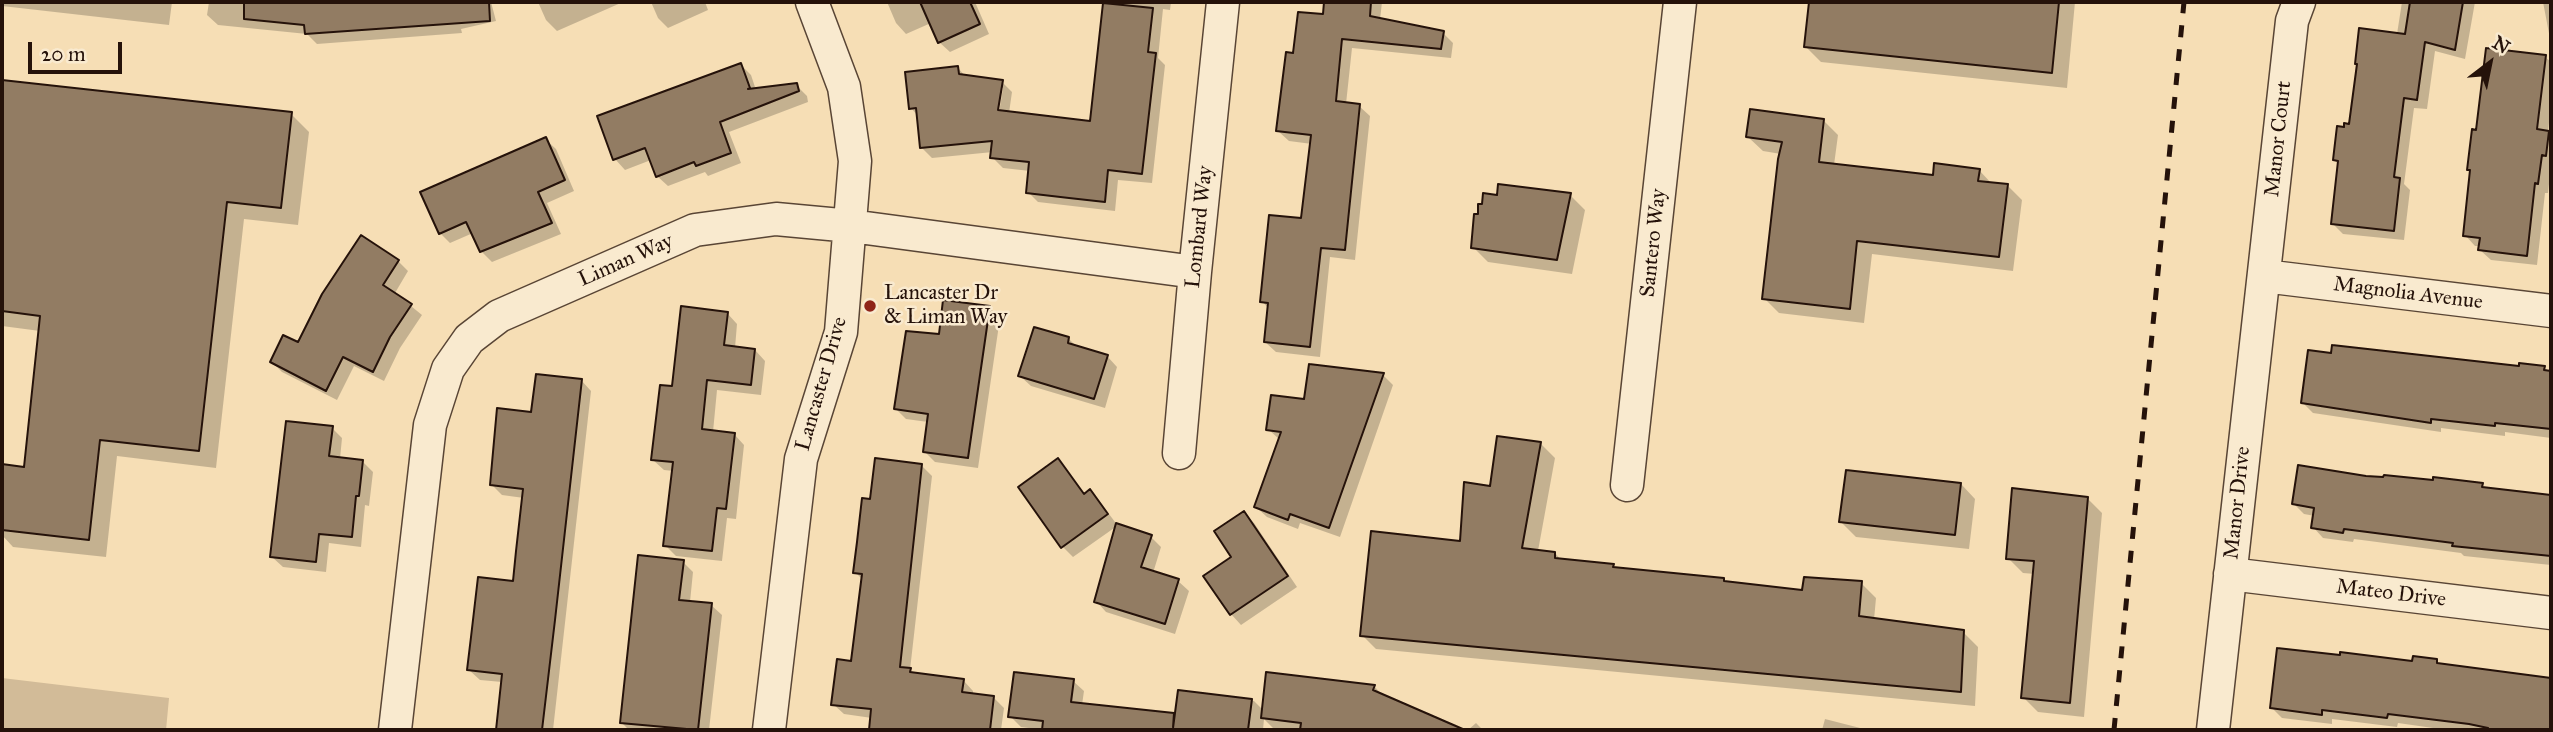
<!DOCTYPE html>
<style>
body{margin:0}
#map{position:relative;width:2553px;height:732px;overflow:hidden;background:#f6deb5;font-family:"IM FELL Great Primer",serif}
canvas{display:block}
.frame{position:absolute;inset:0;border:4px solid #25120a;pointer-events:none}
.north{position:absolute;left:2455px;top:28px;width:70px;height:70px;-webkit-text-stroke:5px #f9eacf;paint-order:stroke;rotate:32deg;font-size:19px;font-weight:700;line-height:28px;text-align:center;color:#25120a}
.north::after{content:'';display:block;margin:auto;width:24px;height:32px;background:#25120a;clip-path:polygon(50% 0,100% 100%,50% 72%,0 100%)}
.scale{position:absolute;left:28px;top:42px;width:94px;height:32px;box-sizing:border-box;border:4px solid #25120a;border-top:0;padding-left:9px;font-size:21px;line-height:24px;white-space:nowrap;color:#25120a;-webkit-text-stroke:5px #f9eacf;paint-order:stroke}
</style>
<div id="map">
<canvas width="2553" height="732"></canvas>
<div class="frame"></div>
<div class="north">N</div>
<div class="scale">20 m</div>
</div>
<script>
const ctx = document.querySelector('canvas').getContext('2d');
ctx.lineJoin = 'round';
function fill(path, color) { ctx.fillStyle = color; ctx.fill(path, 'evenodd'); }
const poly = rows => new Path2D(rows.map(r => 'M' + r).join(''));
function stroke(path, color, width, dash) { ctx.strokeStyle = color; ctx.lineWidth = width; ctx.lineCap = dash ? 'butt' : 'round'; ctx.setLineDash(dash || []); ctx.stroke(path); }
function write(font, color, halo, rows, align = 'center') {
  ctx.font = font + ' "IM FELL Great Primer",serif'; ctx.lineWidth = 5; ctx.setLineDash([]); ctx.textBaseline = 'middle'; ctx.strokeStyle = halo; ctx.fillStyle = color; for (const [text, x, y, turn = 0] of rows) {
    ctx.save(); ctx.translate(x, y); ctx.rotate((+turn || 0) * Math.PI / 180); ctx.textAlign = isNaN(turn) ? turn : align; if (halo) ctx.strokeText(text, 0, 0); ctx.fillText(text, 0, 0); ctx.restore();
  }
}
const green = poly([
 [2,678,169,698,166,730,2,730]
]);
const shadow = poly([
 [2,2,172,2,169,25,2,6],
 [209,2,491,2,496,21,461,29,462,33,317,44,307,34,218,25,207,15],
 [538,2,623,2,557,31,546,20],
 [651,2,705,2,708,10,668,28,658,18],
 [887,2,975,2,989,34,950,52,939,42,931,23,906,34,896,23],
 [1099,2,1171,2,1170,10,1163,9,1158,58,1165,65,1152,183,1118,180,1115,211,1038,202,1028,192,1030,171,1003,168,992,157,993,152,932,158,922,148,918,116,911,108,958,68,966,77,1002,82,1012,92,1009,113,1092,123,1105,2],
 [1000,88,1003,88,998,119,994,119],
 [1326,2,1382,2,1380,20,1443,33,1453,43,1451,58,1352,48,1346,104,1359,106,1370,116,1355,260,1330,257,1320,357,1276,352,1265,342,1269,309,1262,301,1303,220,1312,144,1289,141,1278,131,1295,54,1324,16],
 [1811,2,2075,2,2067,88,1821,62,1806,47],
 [2402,2,2475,2,2465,59,2435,51,2427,109,2414,108,2404,184,2410,190,2404,240,2343,234,2333,224,2339,164,2335,160,2397,34],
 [2543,2,2551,2,2551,44],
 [2545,57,2551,62,2551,104,2548,132,2551,135,2551,166,2548,193,2545,193,2537,265,2491,260,2480,250,2481,246,2475,246,2465,235,2478,132],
 [741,65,751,75,756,90,796,85,807,96,808,102,729,132,741,163,708,176,705,172,668,186,657,176,651,160,625,170,615,159],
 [2,81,291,114,309,132,298,225,244,219,216,468,117,456,106,557,13,547,2,535,3,466,26,469,40,331,2,326],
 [1823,120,1838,135,1834,165,1934,177,1979,170,1992,184,2007,185,2022,200,2013,271,1872,254,1864,323,1779,313,1764,298,1781,154,1763,151,1748,137],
 [545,139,556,149,574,191,547,203,561,234,492,262,481,251,473,233,450,243,440,233],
 [1570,195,1585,210,1572,274,1488,262,1473,247,1480,216],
 [398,261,408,271,395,293,422,315,400,348,384,381,354,366,337,400,282,372,272,362,299,344],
 [989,307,1000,318,978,468,935,462,924,451,928,422,906,419,896,409,940,336],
 [727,313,737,324,735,348,755,350,765,361,761,395,717,390,713,432,734,434,744,445,736,519,727,518,722,561,676,556,665,545,673,471,664,470,653,460,674,388],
 [1068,338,1077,347,1107,356,1117,367,1105,408,1031,386,1020,376],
 [2520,368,2544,368,2551,372,2551,438,2505,432,2505,436,2441,428,2441,432,2313,413,2303,403],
 [1383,375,1393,385,1340,537,1300,523,1298,529,1267,517,1256,507,1280,440,1268,429],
 [581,380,591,391,553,730,497,730,502,682,480,680,469,670,514,583,524,498,502,495,492,485,533,414],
 [332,428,342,438,340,459,362,461,373,472,369,506,365,505,361,547,329,543,326,572,283,567,272,557],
 [1540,443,1555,458,1538,551,1555,553,1562,561,1613,565,1617,569,1724,580,1727,583,1804,592,1861,583,1876,598,1874,620,1963,632,1978,647,1975,706,1376,649,1362,635,1462,543,1492,488],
 [1058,460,1085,494,1090,491,1100,502,1118,526,1151,537,1161,547,1153,573,1178,581,1189,591,1175,634,1106,612,1096,601,1117,526,1073,557,1063,547],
 [921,465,932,476,910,670,915,675,963,680,973,691,973,695,993,697,1004,708,1001,730,871,730,872,718,844,714,833,704,853,663,863,580,855,572,872,501],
 [2366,478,2482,485,2487,489,2551,497,2551,565,2464,556,2461,553,2354,539,2353,542,2323,538,2313,527,2315,516,2304,514,2294,504],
 [1961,484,1975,499,1969,549,1856,537,1841,522],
 [2087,498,2102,513,2084,717,2038,712,2023,697,2035,574,2023,573,2008,558],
 [1244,513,1254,523,1297,587,1241,625,1231,614,1234,558],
 [683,562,693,572,690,602,711,605,722,615,709,730,629,730,622,723],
 [2436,660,2442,666,2551,680,2551,730,2447,730,2398,723,2397,727,2332,719,2332,724,2282,718,2272,708,2414,663],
 [1073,681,1084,691,1082,705,1164,714,1175,725,1179,692,1254,701,1263,710,1374,686,1384,697,1461,730,1293,730,1273,728,1264,719,1263,730,1044,730,1021,727,1010,716],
 [1825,719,1868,730,1822,730],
 [1476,723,1483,730,1468,730]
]);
const building = poly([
 [244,2,489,2,490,21,305,34,304,25,244,19,244,2],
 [920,2,970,2,980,24,938,43,920,2],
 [1324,2,1371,2,1370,16,1444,31,1441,49,1342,39,1336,101,1360,104,1345,250,1321,248,1310,347,1264,342,1268,303,1260,302,1269,215,1301,218,1311,135,1276,131,1286,52,1293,53,1298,12,1323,14,1324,2],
 [1809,2,2059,2,2052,73,1804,47,1809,2],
 [2410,2,2463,2,2455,50,2425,42,2417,100,2404,98,2394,177,2400,178,2394,231,2331,224,2338,161,2333,160,2337,126,2344,127,2344,123,2349,124,2357,64,2355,64,2359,28,2405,34,2410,2],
 [1103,3,1153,8,1148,52,1156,53,1142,174,1108,170,1105,202,1069,198,1026,193,1029,162,990,158,992,141,920,148,916,108,909,109,905,72,958,66,959,74,1003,80,998,110,1090,121,1103,3],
 [2486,48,2546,55,2537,129,2549,131,2546,156,2542,155,2538,184,2535,183,2527,256,2478,250,2480,238,2463,236,2470,170,2467,170,2472,129,2476,130,2486,48],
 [741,63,750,88,748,89,797,83,799,91,720,122,731,153,696,166,694,162,656,177,645,148,613,160,597,116,741,63],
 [2,80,292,112,281,208,227,202,199,451,100,440,89,540,2,530,2,464,24,467,40,316,2,311,2,80],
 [1750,109,1824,119,1819,162,1933,175,1934,163,1980,169,1978,181,2008,184,1999,257,1857,241,1850,309,1762,299,1778,159,1782,142,1746,137,1750,109],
 [546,137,565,180,538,192,552,223,480,252,466,222,439,234,420,192,546,137],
 [1498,184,1571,193,1557,260,1471,248,1474,214,1478,214,1478,204,1482,204,1483,193,1497,195,1498,184],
 [361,235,399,260,383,285,412,304,390,337,373,372,343,357,326,391,270,362,283,335,298,342,322,294,361,235],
 [943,300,990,306,968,458,923,452,928,414,894,409,906,331,939,334,943,300],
 [681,306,728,312,724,345,755,349,751,385,707,380,702,429,735,433,726,509,717,508,712,551,663,546,673,462,651,460,660,385,672,386,681,306],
 [1034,327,1069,337,1068,343,1108,355,1094,399,1018,376,1034,327],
 [2332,345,2519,366,2519,363,2545,366,2544,370,2551,371,2551,429,2495,423,2495,426,2431,419,2431,423,2301,403,2308,350,2331,353,2332,345],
 [1309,364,1384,373,1329,528,1290,514,1288,520,1254,507,1281,432,1266,430,1271,395,1304,399,1309,364],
 [536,374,582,379,555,620,542,730,496,730,502,674,467,670,471,637,478,577,513,581,516,551,523,489,490,485,497,408,531,412,536,374],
 [286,421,333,426,329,456,363,460,359,496,356,496,352,537,319,534,316,562,270,557,286,421],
 [1497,436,1541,442,1522,548,1555,552,1555,558,1614,564,1613,567,1724,578,1724,581,1802,590,1804,577,1862,581,1859,616,1964,630,1961,692,1360,636,1371,531,1460,541,1464,482,1490,486,1497,436],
 [875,458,922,464,900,667,911,668,910,672,964,679,962,692,994,696,990,730,869,730,871,709,831,705,837,659,851,661,862,574,853,573,857,542,862,498,870,499,875,458],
 [1058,458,1084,494,1090,489,1108,514,1061,548,1018,487,1058,458],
 [2298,465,2366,476,2383,477,2384,475,2433,480,2433,477,2483,483,2482,487,2551,495,2551,556,2452,546,2453,543,2344,529,2343,533,2311,528,2314,508,2292,504,2298,465],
 [1846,470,1961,483,1955,535,1839,522,1846,470],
 [2012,488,2088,497,2070,703,2021,698,2034,561,2006,559,2012,488],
 [1244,511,1288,576,1230,615,1203,576,1231,557,1214,531,1244,511],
 [1116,523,1152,535,1141,567,1179,579,1165,624,1094,602,1116,523],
 [638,555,684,560,679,600,712,603,698,730,620,723,638,555],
 [2277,648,2340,655,2340,652,2412,661,2413,656,2437,659,2437,663,2551,678,2551,730,2487,730,2488,728,2469,724,2388,714,2387,718,2322,710,2322,715,2270,708,2277,648],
 [1014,672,1074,679,1071,702,1174,713,1173,728,1178,690,1252,699,1248,730,1042,730,1043,721,1008,717,1014,672],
 [1266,672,1375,685,1373,690,1465,730,1300,730,1301,723,1261,718,1266,672]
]);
const minor = poly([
 [2264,276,2551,311],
 [1179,453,1195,272,1223,2],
 [1627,485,1680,2],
 [2230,574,2551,613],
 [395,730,430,425,448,369,469,339,499,316,695,230,776,219,851,226,1195,272],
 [769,730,801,459,841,332,855,161,844,87,812,2],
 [2213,730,2292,21,2299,2]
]);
const rail = poly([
 [2114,730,2184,2]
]);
const markers = [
 [870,306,7,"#8f2418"]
];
const streetNames = [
 ["Manor Court",2279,139,-84],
 ["Lombard Way",1200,227,-84],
 ["Santero Way",1654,243,-84],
 ["Liman Way",626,261,-24],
 ["Magnolia Avenue",2408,294,7],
 ["Lancaster Drive",822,384,-74],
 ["Manor Drive",2238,503,-84],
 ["Mateo Drive",2391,594,7]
];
const poiNames = [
 ["Lancaster Dr",884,294],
 ["& Liman Way",884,318]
];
fill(green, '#d2bb98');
fill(shadow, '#0003');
fill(building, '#927c63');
stroke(building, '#25120a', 2);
stroke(minor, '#594535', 35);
stroke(minor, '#f9eacf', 32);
stroke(rail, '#25120a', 5, [12, 12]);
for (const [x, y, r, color] of markers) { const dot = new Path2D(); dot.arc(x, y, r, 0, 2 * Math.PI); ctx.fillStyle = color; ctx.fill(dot); stroke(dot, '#f9eacf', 2.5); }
write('21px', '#25120a', '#f9eacf', streetNames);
write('21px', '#25120a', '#f9eacf', poiNames, 'left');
</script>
